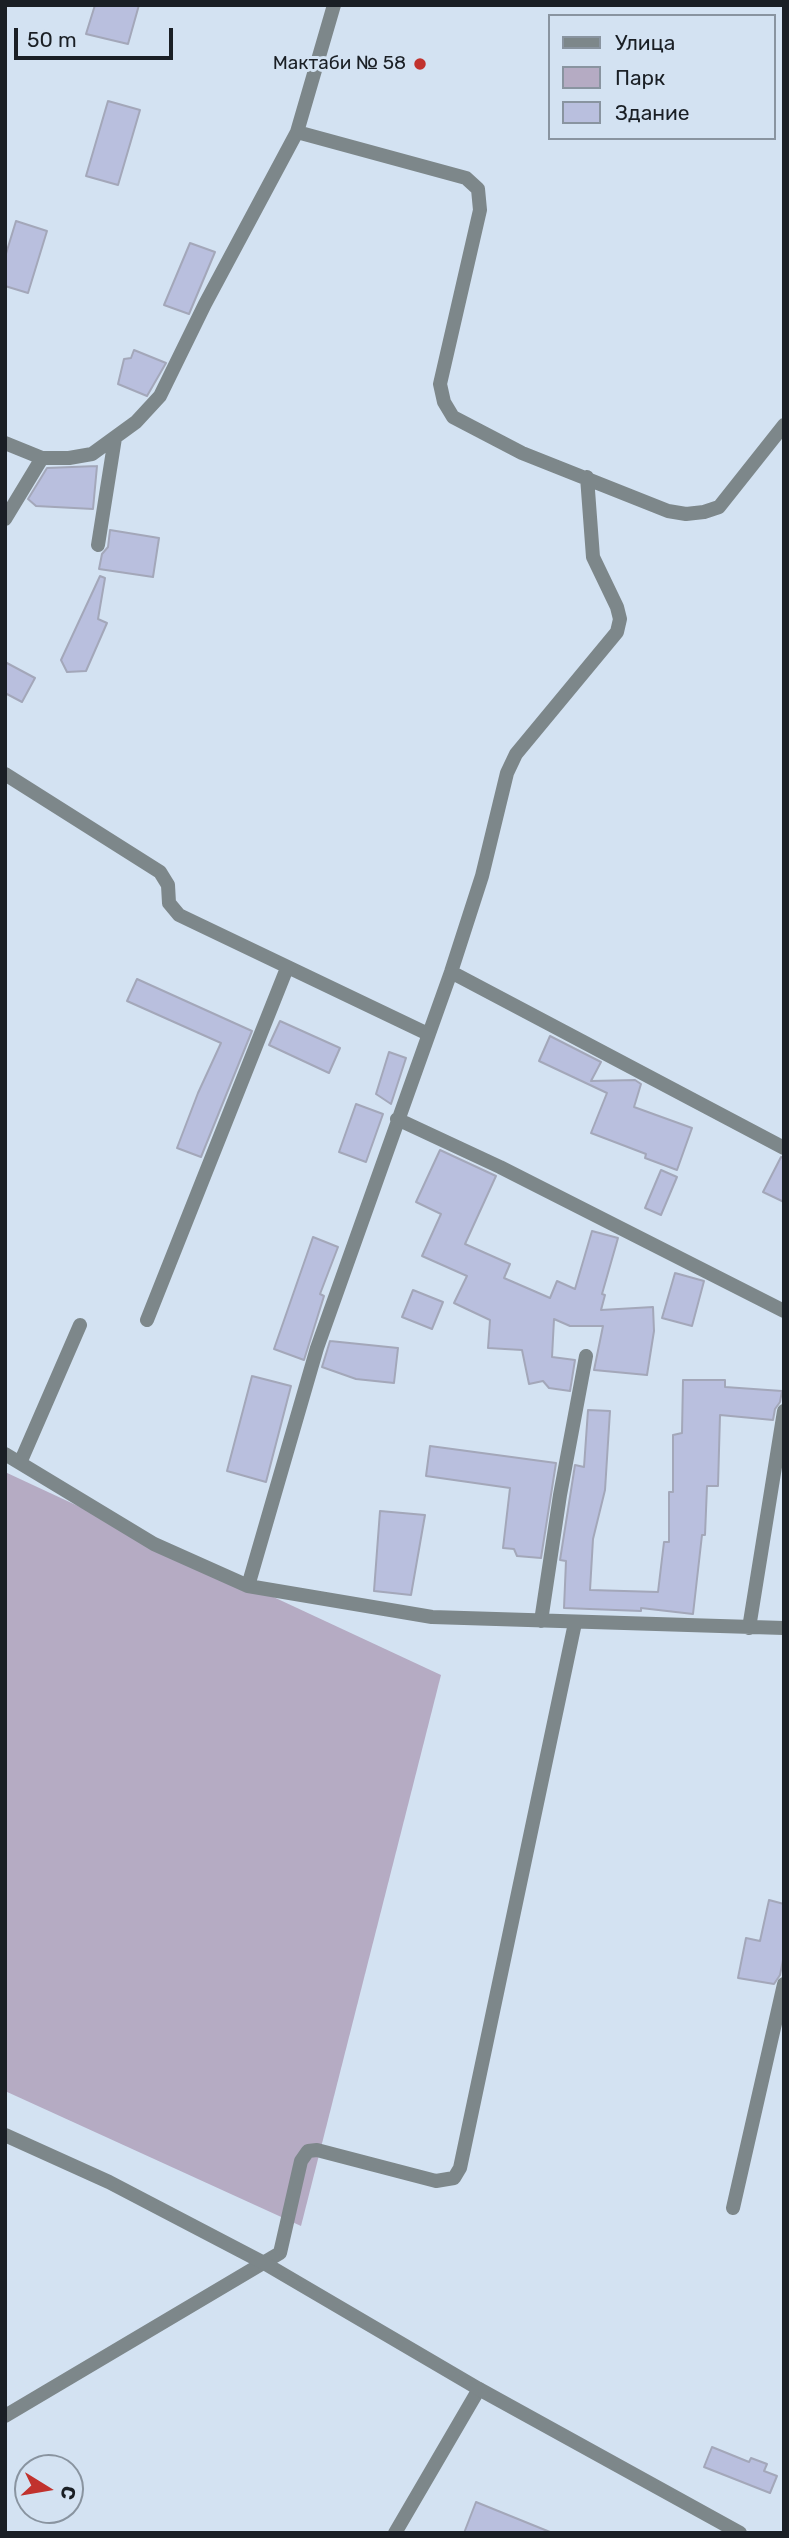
<!DOCTYPE html>
<meta charset="utf-8">
<style>
body{margin:0}
#map{position:relative;width:789px;height:2538px;overflow:hidden;background:#d3e2f2;font-family:Rubik,sans-serif}
canvas{display:block}
.frame{position:absolute;inset:0;border:7px solid #1a1f25;pointer-events:none}
.legend{position:absolute;left:548px;top:14px;width:228px;height:126px;box-sizing:border-box;background:#d3e2f2;border:2px solid #8994a0;margin:0;padding:9px 12px;list-style:none;font-size:21px;color:#1a1f25}
.legend li{display:flex;align-items:center;gap:14px;height:35px}
.legend b{width:35px;border:2px solid #8994a0}
.north{position:absolute;left:14px;top:2454px;width:70px;height:70px;box-sizing:border-box;background:#d3e2f2;border:2px solid #8994a0;border-radius:50%;rotate:101deg;font-size:19px;font-weight:700;line-height:28px;text-align:center;color:#1a1f25}
.north::after{content:'';display:block;margin:auto;width:24px;height:32px;background:#c1322e;clip-path:polygon(50% 0,100% 100%,50% 72%,0 100%)}
.scale{position:absolute;left:14px;top:28px;width:159px;height:32px;box-sizing:border-box;border:4px solid #1a1f25;border-top:0;padding-left:9px;font-size:21px;line-height:24px;white-space:nowrap;color:#1a1f25;-webkit-text-stroke:5px #d3e2f2;paint-order:stroke}
</style>
<div id="map">
<canvas width="789" height="2538"></canvas>
<div class="frame"></div>
<ul class="legend">
<li><b style="height:9px;background:#7d878a"></b>Улица</li>
<li><b style="height:19px;background:#b5abc3"></b>Парк</li>
<li><b style="height:19px;background:#b9bfde"></b>Здание</li>
</ul>
<div class="north">С</div>
<div class="scale">50 m</div>
</div>
<script>
const ctx = document.querySelector('canvas').getContext('2d');
ctx.lineJoin = 'round';
function fill(path, color) { ctx.fillStyle = color; ctx.fill(path, 'evenodd'); }
const poly = rows => new Path2D(rows.map(r => 'M' + r).join(''));
function stroke(path, color, width, dash) { ctx.strokeStyle = color; ctx.lineWidth = width; ctx.lineCap = dash ? 'butt' : 'round'; ctx.setLineDash(dash || []); ctx.stroke(path); }
function write(font, color, halo, rows, align = 'center') {
  ctx.font = font + ' Rubik,sans-serif'; ctx.lineWidth = 6; ctx.setLineDash([]); ctx.textBaseline = 'middle'; ctx.strokeStyle = halo; ctx.fillStyle = color; for (const [text, x, y, turn = 0] of rows) {
    ctx.save(); ctx.translate(x, y); ctx.rotate((+turn || 0) * Math.PI / 180); ctx.textAlign = isNaN(turn) ? turn : align; if (halo) ctx.strokeText(text, 0, 0); ctx.fillText(text, 0, 0); ctx.restore();
  }
}
const green = poly([
 [5,1472,441,1675,301,2226,5,2091]
]);
const building = poly([
 [95,5,139,5,128,44,86,34,95,5],
 [108,101,140,110,118,185,86,176,108,101],
 [16,221,47,231,28,293,5,286,5,257,16,221],
 [190,243,215,252,189,314,164,305,190,243],
 [134,350,166,363,147,396,118,384,124,359,131,358,134,350],
 [97,466,93,509,36,506,28,499,47,468,97,466],
 [110,530,159,538,153,577,99,569,102,554,108,547,110,530],
 [100,576,105,578,98,619,107,623,86,671,67,672,61,660,100,576],
 [5,662,35,678,22,702,5,693,5,662],
 [137,979,252,1031,201,1157,177,1148,198,1093,221,1043,127,1001,137,979],
 [280,1021,340,1048,329,1073,269,1045,280,1021],
 [550,1036,601,1062,591,1081,635,1080,641,1084,634,1107,692,1128,677,1170,645,1158,646,1154,591,1133,607,1093,539,1061,550,1036],
 [389,1052,406,1058,391,1104,376,1094,389,1052],
 [356,1104,383,1114,366,1162,339,1152,356,1104],
 [440,1150,496,1176,465,1244,510,1264,504,1278,550,1298,557,1281,575,1289,592,1231,618,1238,602,1294,605,1295,601,1310,653,1307,654,1331,647,1375,594,1370,603,1326,570,1326,554,1319,552,1357,575,1360,570,1391,549,1388,543,1381,529,1384,522,1350,488,1348,490,1320,454,1303,467,1276,422,1256,441,1214,416,1202,440,1150],
 [781,1157,784,1158,784,1202,763,1192,781,1157],
 [661,1170,677,1177,661,1215,645,1208,661,1170],
 [313,1237,338,1247,320,1294,324,1296,304,1360,274,1349,313,1237],
 [675,1273,704,1281,692,1326,662,1318,675,1273],
 [413,1290,443,1302,432,1329,402,1317,413,1290],
 [330,1341,398,1348,394,1383,356,1379,322,1367,330,1341],
 [252,1376,291,1386,266,1482,227,1471,252,1376],
 [683,1380,725,1380,725,1387,782,1391,780,1402,775,1409,773,1420,720,1415,718,1486,707,1486,705,1535,702,1535,693,1614,641,1608,641,1611,564,1608,566,1561,560,1560,575,1465,584,1467,588,1410,610,1411,605,1490,593,1539,590,1590,658,1592,664,1542,669,1542,669,1492,673,1492,673,1435,682,1433,683,1380],
 [430,1446,556,1463,541,1558,517,1556,514,1549,503,1548,510,1488,426,1476,430,1446],
 [380,1511,425,1515,411,1595,374,1591,380,1511],
 [769,1900,784,1904,784,1955,780,1975,774,1984,738,1978,746,1938,760,1941,769,1900],
 [712,2447,749,2462,751,2458,767,2464,764,2471,777,2476,770,2493,704,2467,712,2447],
 [476,2502,550,2532,550,2533,464,2533,476,2502]
]);
const minor = poly([
 [334,5,297,132,466,178,478,189,480,210,440,384,444,402,453,417,522,453,668,511,686,514,704,512,719,507,784,425],
 [5,443,42,458,69,458,92,454,136,422,160,396,205,304,297,132],
 [5,519,42,458],
 [98,545,115,438],
 [5,774,160,872,168,885,169,903,179,915,428,1034],
 [451,972,784,1148],
 [397,1119,500,1167,784,1311],
 [147,1320,287,968],
 [5,1454,154,1544,248,1586,432,1617,784,1628],
 [20,1463,80,1325],
 [248,1586,317,1348,451,972,482,876,507,773,516,754,617,632,620,619,617,607,593,557,587,477],
 [541,1621,560,1495,586,1356],
 [749,1628,784,1411],
 [733,2208,784,1984],
 [5,2416,280,2253,301,2161,308,2151,317,2150,436,2181,454,2178,460,2168,575,1623],
 [395,2533,479,2389]
]);
const tertiary = poly([
 [5,2135,109,2182,264,2263,479,2389,740,2533]
]);
const markers = [
 [420,64,7,"#c1322e"]
];
const poiNames = [
 ["Мактаби № 58",406,64]
];
fill(green, '#b5abc3');
fill(building, '#b9bfde');
stroke(building, '#a3a7b9', 2);
stroke(minor, '#7d878a', 14);
stroke(tertiary, '#7d878a', 14);
for (const [x, y, r, color] of markers) { const dot = new Path2D(); dot.arc(x, y, r, 0, 2 * Math.PI); ctx.fillStyle = color; ctx.fill(dot); stroke(dot, '#d3e2f2', 2.5); }
write('19px', '#1a1f25', '#d3e2f2', poiNames, 'right');
</script>
